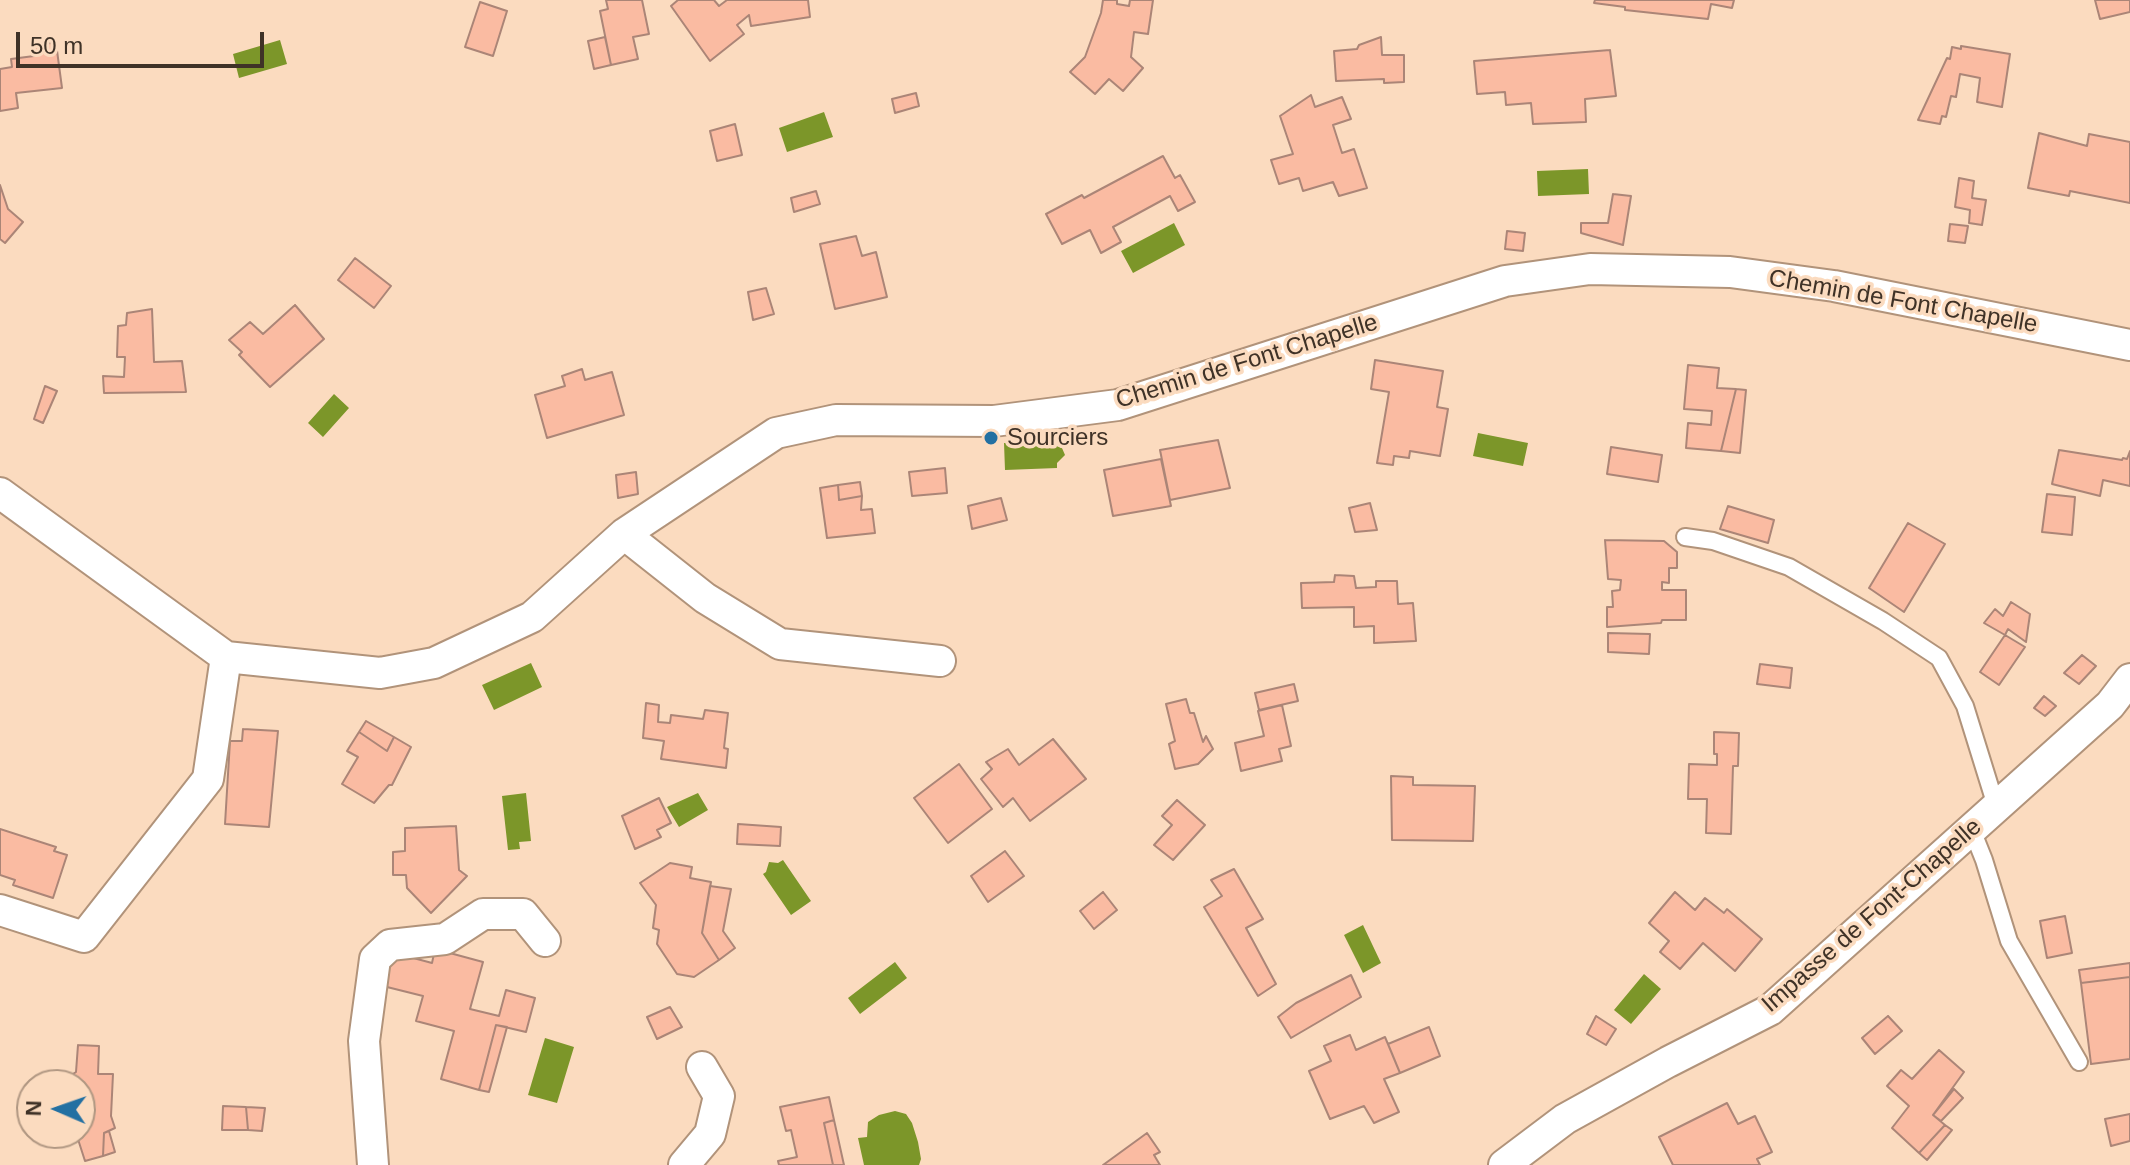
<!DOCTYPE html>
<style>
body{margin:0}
#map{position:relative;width:2130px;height:1165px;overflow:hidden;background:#fbdbbf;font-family:Arial,sans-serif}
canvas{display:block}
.north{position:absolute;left:16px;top:1069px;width:80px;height:80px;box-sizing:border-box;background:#fbdbbf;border:2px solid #b09782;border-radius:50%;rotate:272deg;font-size:22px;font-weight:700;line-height:32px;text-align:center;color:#3f3227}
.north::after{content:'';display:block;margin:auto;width:28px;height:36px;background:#2370a2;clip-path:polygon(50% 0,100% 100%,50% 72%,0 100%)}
.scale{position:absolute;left:16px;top:32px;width:248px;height:36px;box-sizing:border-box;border:4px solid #3f3227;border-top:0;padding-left:10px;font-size:24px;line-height:28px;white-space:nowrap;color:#3f3227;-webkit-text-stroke:6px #fbdbbf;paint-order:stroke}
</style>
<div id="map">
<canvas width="2130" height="1165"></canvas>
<div class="north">N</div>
<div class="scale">50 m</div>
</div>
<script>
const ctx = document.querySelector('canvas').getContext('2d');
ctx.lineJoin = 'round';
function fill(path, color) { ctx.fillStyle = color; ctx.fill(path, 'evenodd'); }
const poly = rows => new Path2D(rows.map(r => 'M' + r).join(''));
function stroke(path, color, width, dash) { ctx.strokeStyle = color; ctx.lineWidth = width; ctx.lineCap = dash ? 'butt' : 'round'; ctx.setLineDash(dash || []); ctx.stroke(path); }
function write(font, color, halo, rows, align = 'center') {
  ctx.font = font + ' Arial,sans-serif'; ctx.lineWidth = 7; ctx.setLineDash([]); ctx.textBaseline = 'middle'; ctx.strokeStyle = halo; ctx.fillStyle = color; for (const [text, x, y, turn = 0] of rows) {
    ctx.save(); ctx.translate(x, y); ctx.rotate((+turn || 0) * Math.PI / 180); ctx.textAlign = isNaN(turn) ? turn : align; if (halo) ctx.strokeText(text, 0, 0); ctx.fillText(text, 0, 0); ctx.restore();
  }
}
const water = poly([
 [280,40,287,64,239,78,233,54],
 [824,112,833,137,787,152,779,128],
 [1588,169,1589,194,1538,196,1537,171],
 [1174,223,1185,245,1133,273,1121,251],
 [334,394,349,408,323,437,308,423],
 [1478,433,1528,443,1523,466,1473,456],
 [1056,441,1056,446,1062,448,1065,455,1057,463,1057,468,1005,470,1004,443],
 [531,663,542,687,494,710,482,685],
 [526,793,531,841,519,842,520,849,508,850,502,796],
 [698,793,708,810,679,827,667,807],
 [783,860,811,901,791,915,763,874,766,872,769,862,778,863],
 [1363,925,1381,963,1363,973,1344,935],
 [895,962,907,978,860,1014,848,998],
 [1644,974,1661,989,1631,1024,1614,1010],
 [545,1038,574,1047,557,1103,528,1095],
 [895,1111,906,1114,912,1123,918,1142,921,1159,919,1165,864,1165,858,1138,867,1137,868,1122,879,1115]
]);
const building = poly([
 [606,0,642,0,649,34,633,37,638,59,611,65,600,11,608,9,606,0],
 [678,0,714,0,719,6,727,0,808,0,810,17,751,26,749,15,737,25,744,34,710,61,671,6,678,0],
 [1103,0,1117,0,1117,4,1129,6,1130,0,1153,0,1148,34,1134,32,1131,57,1143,68,1123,91,1109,79,1095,94,1070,72,1085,57,1101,13,1103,0],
 [1595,0,1734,0,1732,8,1711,4,1708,19,1625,10,1625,7,1594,3,1595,0],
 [2095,0,2130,0,2130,12,2100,19,2095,0],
 [480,2,507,11,493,56,465,47,480,2],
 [605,37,611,65,594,69,588,41,605,37],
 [1381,37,1382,55,1404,55,1404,82,1384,83,1384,79,1336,81,1334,51,1357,49,1359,45,1381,37],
 [56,43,62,88,16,93,18,108,0,111,0,69,12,67,11,59,34,56,31,44,56,43],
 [1961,46,2010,54,2002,107,1977,102,1980,78,1960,74,1956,97,1951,96,1946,117,1942,116,1940,124,1918,120,1947,58,1950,59,1952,47,1961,49,1961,46],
 [1610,50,1616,96,1585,99,1586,122,1533,124,1531,103,1506,105,1505,92,1477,94,1474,61,1610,50],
 [916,93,919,106,895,113,892,99,916,93],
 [1311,95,1315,107,1342,97,1351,119,1333,125,1342,153,1354,149,1367,188,1339,196,1333,182,1303,191,1299,178,1279,184,1271,160,1293,154,1280,116,1311,95],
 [735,124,742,155,717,161,710,131,735,124],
 [2039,133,2087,146,2089,134,2130,142,2130,203,2070,191,2069,196,2028,188,2039,133],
 [1163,156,1175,178,1180,175,1195,202,1178,211,1170,196,1113,227,1121,242,1101,253,1090,230,1062,244,1046,214,1082,195,1084,198,1163,156],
 [1959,178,1974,181,1972,198,1986,200,1982,225,1969,223,1970,210,1955,207,1959,178],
 [0,185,8,209,23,222,5,243,0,239,0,185],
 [816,191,820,204,794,212,791,198,816,191],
 [1613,194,1631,196,1623,245,1581,233,1581,223,1608,223,1613,194],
 [1950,224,1968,226,1965,243,1948,241,1950,224],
 [1507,231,1525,233,1523,251,1505,249,1507,231],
 [856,236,862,256,876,252,887,297,835,309,820,244,856,236],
 [355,258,391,286,374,308,338,280,355,258],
 [766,288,774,314,753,320,748,292,766,288],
 [295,305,324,339,270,387,239,355,242,352,229,340,250,322,263,334,295,305],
 [152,309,154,362,182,361,186,392,104,393,103,376,124,377,125,357,117,357,118,326,126,325,127,313,152,309],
 [1375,360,1443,371,1437,407,1448,409,1440,456,1410,451,1409,458,1394,456,1393,465,1377,463,1389,392,1371,389,1375,360],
 [1688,365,1719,368,1717,388,1736,389,1721,451,1686,448,1688,423,1711,425,1712,411,1684,409,1688,365],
 [582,369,585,380,612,372,624,415,547,438,535,395,565,386,562,376,582,369],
 [45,386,57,391,43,423,34,419,45,386],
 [1736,389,1746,390,1740,453,1721,451,1736,389],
 [1218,440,1230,488,1170,500,1160,450,1218,440],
 [1611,447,1662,455,1658,482,1607,474,1611,447],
 [2059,450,2122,460,2123,458,2127,459,2130,451,2130,486,2103,480,2100,496,2052,484,2059,450],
 [1161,459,1171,506,1113,516,1104,470,1161,459],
 [945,468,947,493,912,496,909,472,945,468],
 [636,472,638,494,618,498,616,475,636,472],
 [860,482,862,496,839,500,838,485,860,482],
 [838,485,839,500,862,496,861,510,872,509,875,533,827,538,820,488,838,485],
 [2047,494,2075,497,2072,535,2042,532,2047,494],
 [1001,498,1007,520,972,529,968,506,1001,498],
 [1370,503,1377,530,1355,532,1349,508,1370,503],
 [1728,506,1774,520,1768,543,1720,529,1728,506],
 [1908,523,1945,544,1904,612,1869,588,1908,523],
 [1605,540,1664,541,1677,552,1677,568,1669,568,1669,583,1662,582,1662,590,1686,590,1686,620,1662,620,1661,623,1607,627,1607,607,1613,607,1612,591,1620,590,1621,580,1608,579,1605,540],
 [1335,575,1354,576,1356,588,1376,587,1376,581,1397,581,1398,604,1413,603,1416,641,1374,643,1374,626,1354,627,1354,607,1302,608,1301,583,1334,582,1335,575],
 [2011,602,2030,614,2026,642,2008,629,2005,635,1984,623,1995,609,2003,616,2011,602],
 [1608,633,1650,634,1649,654,1608,652,1608,633],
 [2005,635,2025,647,1999,685,1980,672,2005,635],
 [2082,655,2096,666,2079,684,2064,673,2082,655],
 [1760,664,1792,668,1790,688,1757,684,1760,664],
 [1294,684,1298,701,1259,710,1255,693,1294,684],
 [2044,696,2056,706,2045,716,2034,708,2044,696],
 [1186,699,1190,713,1194,713,1203,742,1206,736,1213,749,1198,764,1175,769,1169,744,1175,741,1166,704,1186,699],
 [646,703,659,705,658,722,670,723,671,715,703,719,705,710,728,713,724,748,728,749,726,768,661,759,664,741,643,738,646,703],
 [1282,705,1291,746,1279,749,1282,761,1241,771,1235,743,1264,736,1258,711,1282,705],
 [366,721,394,737,387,751,359,732,366,721],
 [243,729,278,731,269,827,225,824,230,741,242,741,243,729],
 [359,732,387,751,394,737,411,747,392,785,389,785,374,803,342,784,358,757,347,751,359,732],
 [1714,732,1739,733,1738,766,1733,766,1731,834,1706,833,1707,799,1688,799,1689,764,1717,765,1717,754,1714,754,1714,732],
 [1053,739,1086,779,1030,821,1013,798,1003,807,981,779,992,769,986,762,1008,749,1019,765,1053,739],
 [959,764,992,809,948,843,914,798,959,764],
 [1391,776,1413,777,1413,785,1475,786,1473,841,1392,840,1391,776],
 [659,798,671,823,657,830,661,837,635,849,622,816,659,798],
 [1177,800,1205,825,1173,860,1154,845,1172,825,1162,816,1177,800],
 [738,824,781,827,780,846,737,844,738,824],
 [456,826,459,870,467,876,431,913,407,888,406,875,393,875,393,852,405,851,405,828,456,826],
 [0,829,56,847,54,851,67,855,53,898,13,885,15,880,0,875,0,829],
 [1005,851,1024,876,988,902,971,876,1005,851],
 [670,863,692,867,690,878,711,882,702,933,719,960,694,977,677,974,657,944,659,930,653,928,656,905,640,883,670,863],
 [1234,869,1263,919,1246,928,1276,984,1258,996,1204,907,1222,896,1211,880,1234,869],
 [710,886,731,889,723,931,735,948,719,960,702,933,710,886],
 [1103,892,1117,910,1094,929,1080,911,1103,892],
 [1675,892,1695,910,1705,898,1724,913,1727,909,1762,939,1735,971,1703,943,1680,969,1660,952,1669,941,1649,923,1675,892],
 [2065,916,2072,953,2047,958,2040,921,2065,916],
 [435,949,483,962,470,1009,499,1016,506,990,535,998,526,1032,496,1025,479,1090,441,1079,454,1031,416,1021,423,996,383,986,391,952,432,963,435,949],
 [2130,963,2130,977,2081,983,2079,970,2130,963],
 [1351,975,1361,997,1291,1038,1278,1017,1296,1003,1351,975],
 [2130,977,2130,1059,2091,1064,2081,983,2130,977],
 [670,1007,682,1027,657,1039,647,1017,670,1007],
 [1596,1016,1616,1029,1606,1045,1587,1034,1596,1016],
 [1888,1016,1902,1031,1875,1054,1862,1038,1888,1016],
 [496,1025,507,1027,489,1092,479,1090,496,1025],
 [1429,1027,1440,1056,1400,1073,1388,1044,1429,1027],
 [1350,1035,1356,1050,1385,1037,1400,1073,1384,1079,1399,1112,1374,1123,1364,1106,1330,1119,1309,1071,1331,1061,1324,1046,1350,1035],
 [78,1045,99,1046,98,1074,113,1074,111,1116,115,1128,104,1133,103,1156,85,1161,76,1133,80,1133,80,1085,72,1085,73,1074,76,1072,78,1045],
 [1939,1050,1964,1072,1933,1115,1945,1125,1919,1153,1892,1128,1909,1106,1887,1086,1901,1070,1912,1079,1939,1050],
 [1954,1089,1963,1098,1941,1121,1933,1115,1954,1089],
 [829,1097,834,1120,824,1123,833,1165,779,1165,778,1161,797,1157,791,1130,786,1131,780,1107,829,1097],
 [1727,1103,1738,1124,1755,1116,1772,1152,1757,1159,1760,1165,1673,1165,1659,1137,1727,1103],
 [223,1106,246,1107,248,1130,222,1130,223,1106],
 [246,1107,265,1108,262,1131,248,1130,246,1107],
 [2130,1114,2130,1141,2111,1146,2105,1119,2130,1114],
 [834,1120,844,1165,833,1165,824,1123,834,1120],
 [1945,1125,1952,1130,1927,1160,1919,1153,1945,1125],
 [109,1131,115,1152,103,1156,104,1133,109,1131],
 [1147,1133,1160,1152,1154,1155,1160,1165,1103,1165,1147,1133]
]);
const service = poly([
 [1685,537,1713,541,1789,567,1883,621,1939,658,1965,706,1996,806],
 [1972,830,1984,860,2009,941,2079,1062]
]);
const minor = poly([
 [0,493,226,657,380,673,434,663,532,617,624,534,776,433,836,420,994,421,1118,405,1505,281,1590,269,1730,272,1834,286,2130,345],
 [624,534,705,598,780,644,940,661],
 [0,910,84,937,208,779,226,657],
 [373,1165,364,1041,375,959,390,945,445,939,483,914,523,914,545,941],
 [684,1165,710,1134,719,1096,702,1067],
 [1504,1165,1565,1119,1668,1062,1770,1010,2110,705,2130,679]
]);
const markers = [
 [991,438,8,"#2370a2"]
];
const streetNames = [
 ["Chemin de Font Chapelle",1903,302,10],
 ["Chemin de Font Chapelle",1247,362,-17],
 ["Impasse de Font-Chapelle",1872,916,-41]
];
const poiNames = [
 ["Sourciers",1007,438]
];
fill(water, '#7c9629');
fill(building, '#fabba2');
stroke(building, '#ab8577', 2);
stroke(service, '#b1937a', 20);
stroke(minor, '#b1937a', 34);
stroke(service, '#fff', 16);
stroke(minor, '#fff', 30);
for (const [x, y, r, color] of markers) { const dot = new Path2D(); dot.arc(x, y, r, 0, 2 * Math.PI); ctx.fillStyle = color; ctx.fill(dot); stroke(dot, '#fbdbbf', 3); }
write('24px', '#3f3227', '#fbdbbf', streetNames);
write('24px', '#3f3227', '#fbdbbf', poiNames, 'left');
</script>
